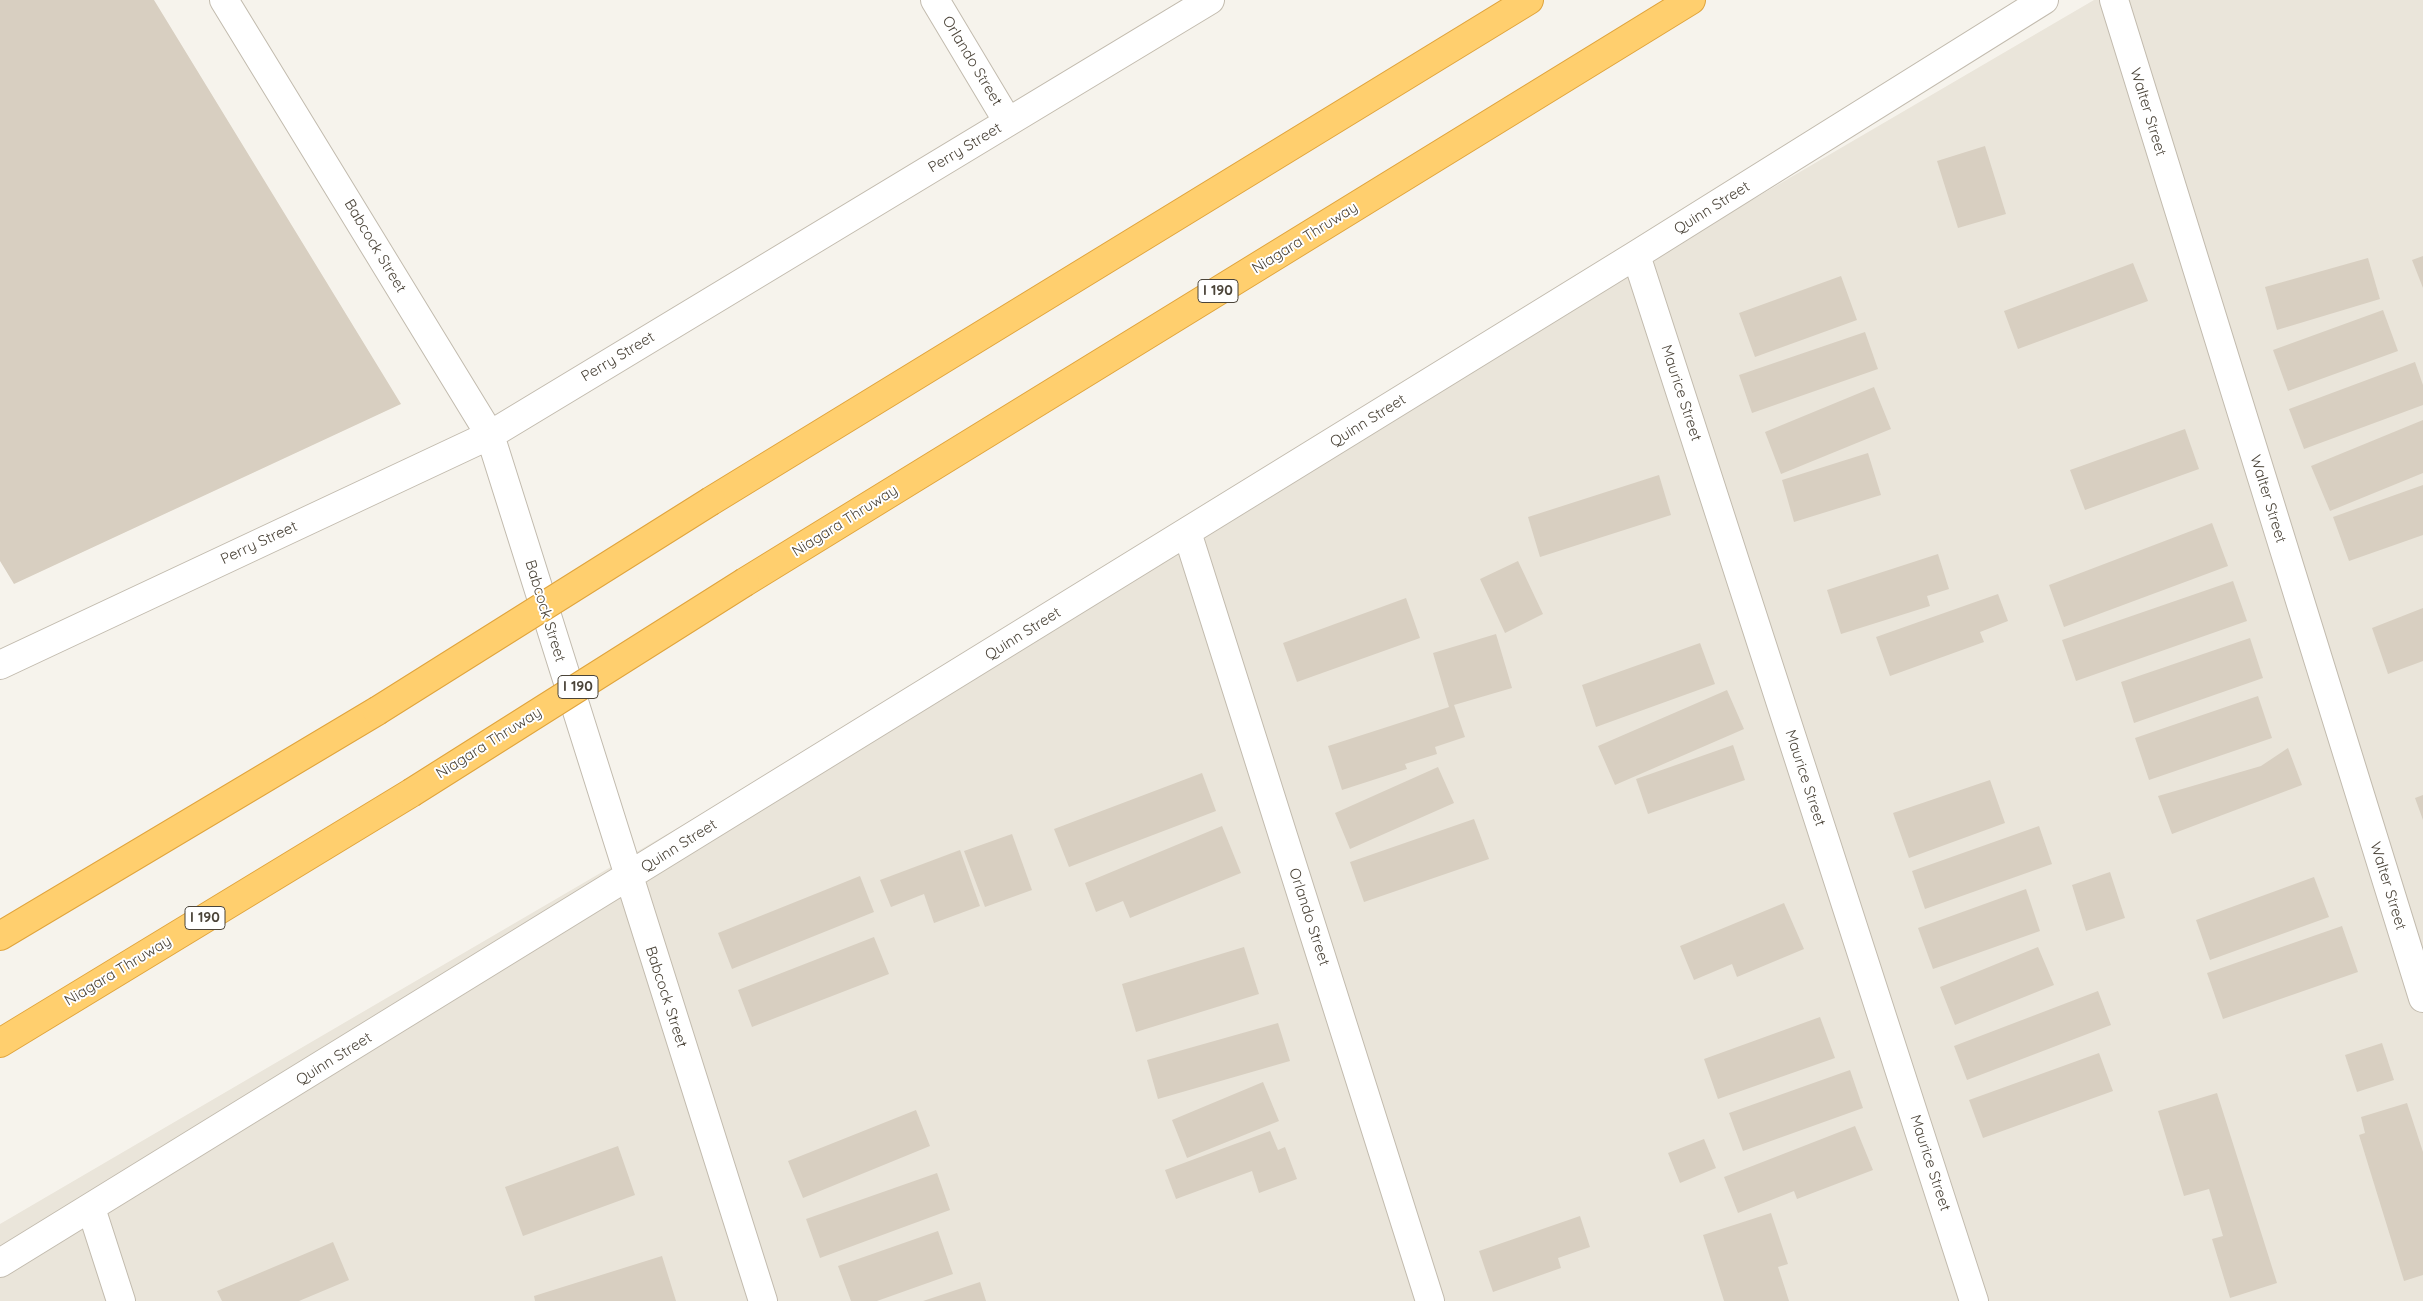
<!DOCTYPE html>
<style>
body{margin:0}
canvas{display:block;background:#f6f3ec}
</style>
<canvas width="2423" height="1301"></canvas>
<script>
const ctx = document.querySelector('canvas').getContext('2d');
ctx.lineJoin = 'round';
function fill(path, color) { ctx.fillStyle = color; ctx.fill(path, 'evenodd'); }
const poly = rows => new Path2D(rows.map(r => 'M' + r).join(''));
function stroke(path, color, width, dash) { ctx.strokeStyle = color; ctx.lineWidth = width; ctx.lineCap = dash ? 'butt' : 'round'; ctx.setLineDash(dash || []); ctx.stroke(path); }
function write(font, color, halo, rows, align = 'center') {
  ctx.font = font + ' Quicksand,sans-serif'; ctx.lineWidth = 4; ctx.setLineDash([]); ctx.textBaseline = 'middle'; ctx.strokeStyle = halo; ctx.fillStyle = color; for (const [text, x, y, turn = 0] of rows) {
    ctx.save(); ctx.translate(x, y); ctx.rotate((+turn || 0) * Math.PI / 180); ctx.textAlign = isNaN(turn) ? turn : align; if (halo) ctx.strokeText(text, 0, 0); ctx.fillText(text, 0, 0); ctx.restore();
  }
}
const residential = poly([
 [2094,0,2423,0,2423,1301,0,1301,0,1224]
]);
const building = poly([
 [0,0,154,0,401,404,14,584,0,561],
 [1985,146,2006,214,1958,228,1937,161],
 [2423,256,2423,288,2412,260],
 [2368,258,2380,299,2277,330,2265,287],
 [2133,263,2148,301,2018,349,2004,311],
 [1841,276,1857,320,1755,357,1739,313],
 [2383,310,2398,351,2288,391,2273,350],
 [1865,332,1878,369,1752,413,1739,375],
 [2415,362,2423,385,2423,405,2304,449,2289,409],
 [1874,387,1891,429,1781,474,1765,432],
 [2423,420,2423,473,2330,511,2311,466],
 [2185,429,2199,469,2085,510,2070,470],
 [1868,453,1881,495,1794,522,1782,480],
 [1659,475,1671,515,1540,557,1528,517],
 [2423,485,2423,535,2349,561,2333,517],
 [2212,523,2228,566,2064,627,2049,585],
 [1938,554,1949,589,1927,596,1930,606,1841,634,1827,590],
 [1518,561,1543,614,1505,633,1480,579],
 [2233,581,2247,621,2076,681,2062,640],
 [1998,594,2008,621,1980,632,1984,642,1890,676,1876,637],
 [1406,598,1420,638,1297,682,1283,643],
 [2423,608,2423,661,2388,674,2372,628],
 [1496,634,1512,688,1454,705,1465,737,1435,747,1437,754,1405,764,1407,769,1342,790,1328,746,1449,707,1433,653],
 [2250,638,2263,678,2134,723,2121,682],
 [1700,643,1715,684,1596,727,1582,685],
 [1727,690,1744,729,1615,785,1598,746],
 [2258,696,2272,738,2149,780,2135,738],
 [1733,745,1745,780,1648,814,1636,779],
 [2288,748,2302,785,2172,834,2158,796,2261,766],
 [1438,767,1454,803,1350,849,1335,813],
 [1202,773,1216,811,1069,867,1054,829],
 [1990,780,2005,823,1909,858,1893,813],
 [2423,795,2423,820,2415,798],
 [1474,819,1489,859,1364,902,1350,862],
 [1222,826,1241,873,1130,918,1123,901,1096,912,1085,883],
 [2039,826,2052,864,1925,909,1912,871],
 [1012,834,1032,890,985,907,964,851],
 [960,850,980,906,934,923,924,894,891,907,880,880],
 [2110,872,2125,918,2086,931,2072,885],
 [860,876,874,912,732,969,718,933],
 [2314,877,2329,917,2210,960,2196,920],
 [2026,889,2040,931,1933,969,1918,928],
 [1784,903,1804,949,1737,977,1732,964,1694,980,1680,946],
 [2342,926,2358,972,2223,1019,2207,973],
 [874,937,889,974,752,1027,738,990],
 [1244,947,1259,994,1136,1032,1122,984],
 [2038,947,2054,985,1955,1025,1940,987],
 [2098,991,2111,1025,1967,1080,1954,1046],
 [1820,1017,1835,1058,1718,1099,1704,1059],
 [1278,1023,1290,1061,1158,1099,1147,1060],
 [2382,1043,2394,1080,2357,1092,2345,1055],
 [2099,1053,2113,1091,1983,1138,1969,1100],
 [1850,1070,1863,1108,1743,1151,1729,1113],
 [1263,1082,1279,1121,1187,1158,1172,1120],
 [2217,1093,2277,1283,2230,1298,2212,1239,2223,1236,2209,1189,2184,1196,2158,1111],
 [2407,1103,2423,1152,2423,1275,2404,1281,2359,1135,2365,1133,2361,1117],
 [916,1110,930,1146,803,1198,788,1161],
 [1855,1126,1873,1170,1797,1199,1794,1191,1738,1213,1724,1177],
 [1270,1131,1278,1150,1285,1147,1297,1179,1259,1193,1252,1171,1176,1199,1165,1170],
 [1704,1139,1716,1168,1680,1183,1668,1153],
 [618,1146,635,1195,523,1236,505,1187],
 [937,1173,950,1210,820,1258,806,1219],
 [1771,1213,1788,1264,1778,1267,1789,1301,1724,1301,1703,1235],
 [1580,1216,1590,1247,1558,1258,1561,1268,1493,1292,1479,1251],
 [938,1231,953,1274,877,1301,851,1301,838,1266],
 [333,1242,349,1280,299,1301,222,1301,217,1291],
 [662,1256,676,1301,535,1301,534,1296],
 [980,1282,986,1301,923,1301]
]);
const street = poly([
 [224,0,490,435,763,1301],
 [935,0,1008,122],
 [2114,0,2423,998],
 [1636,255,1974,1301],
 [1187,532,1430,1301],
 [0,665,490,435,1210,0],
 [91,1208,121,1301],
 [0,1263,1636,255,2044,0]
]);
const highway = poly([
 [711,501,1529,0],
 [745,582,1691,0],
 [0,936,377,711],
 [0,1043,411,793]
]);
const highwayBridge = poly([
 [377,711,711,501],
 [411,793,745,582]
]);
const shields = [
 [1218,291,40],
 [578,687,40],
 [205,918,40]
];
const shieldNames = [
 ["I 190",1218,291],
 ["I 190",578,687],
 ["I 190",205,918]
];
const streetNames = [
 ["Orlando Street",972,61,59],
 ["Walter Street",2148,112,73],
 ["Perry Street",965,148,-31],
 ["Quinn Street",1712,208,-32],
 ["Niagara Thruway",1305,238,-32],
 ["Babcock Street",375,246,59],
 ["Perry Street",618,357,-31],
 ["Maurice Street",1681,393,72],
 ["Quinn Street",1368,421,-32],
 ["Walter Street",2268,499,73],
 ["Niagara Thruway",845,521,-32],
 ["Perry Street",259,543,-25],
 ["Babcock Street",545,611,73],
 ["Quinn Street",1023,634,-32],
 ["Niagara Thruway",489,743,-32],
 ["Maurice Street",1805,778,72],
 ["Quinn Street",679,846,-32],
 ["Walter Street",2388,886,73],
 ["Orlando Street",1309,917,72],
 ["Niagara Thruway",118,971,-31],
 ["Babcock Street",666,997,72],
 ["Quinn Street",334,1059,-32],
 ["Maurice Street",1930,1163,72]
];
fill(residential, '#eae5da');
fill(building, '#d8cfc1');
stroke(street, '#c2bbae', 30);
stroke(highway, '#e0a43c', 30);
stroke(street, '#fff', 28);
stroke(highway, '#ffcf6e', 28);
stroke(highwayBridge, '#e0a43c', 30, []);
stroke(highwayBridge, '#ffcf6e', 28);
for (const [x, y, w] of shields) { const box = new Path2D(); box.roundRect(x - w / 2, y - 11.5, w, 23, 4); ctx.fillStyle = '#fff'; ctx.fill(box); stroke(box, '#4b4439', 1); }
write('bold 14px', '#4b4439', null, shieldNames);
write('15px', '#4b4439', '#fff', streetNames);
</script>
